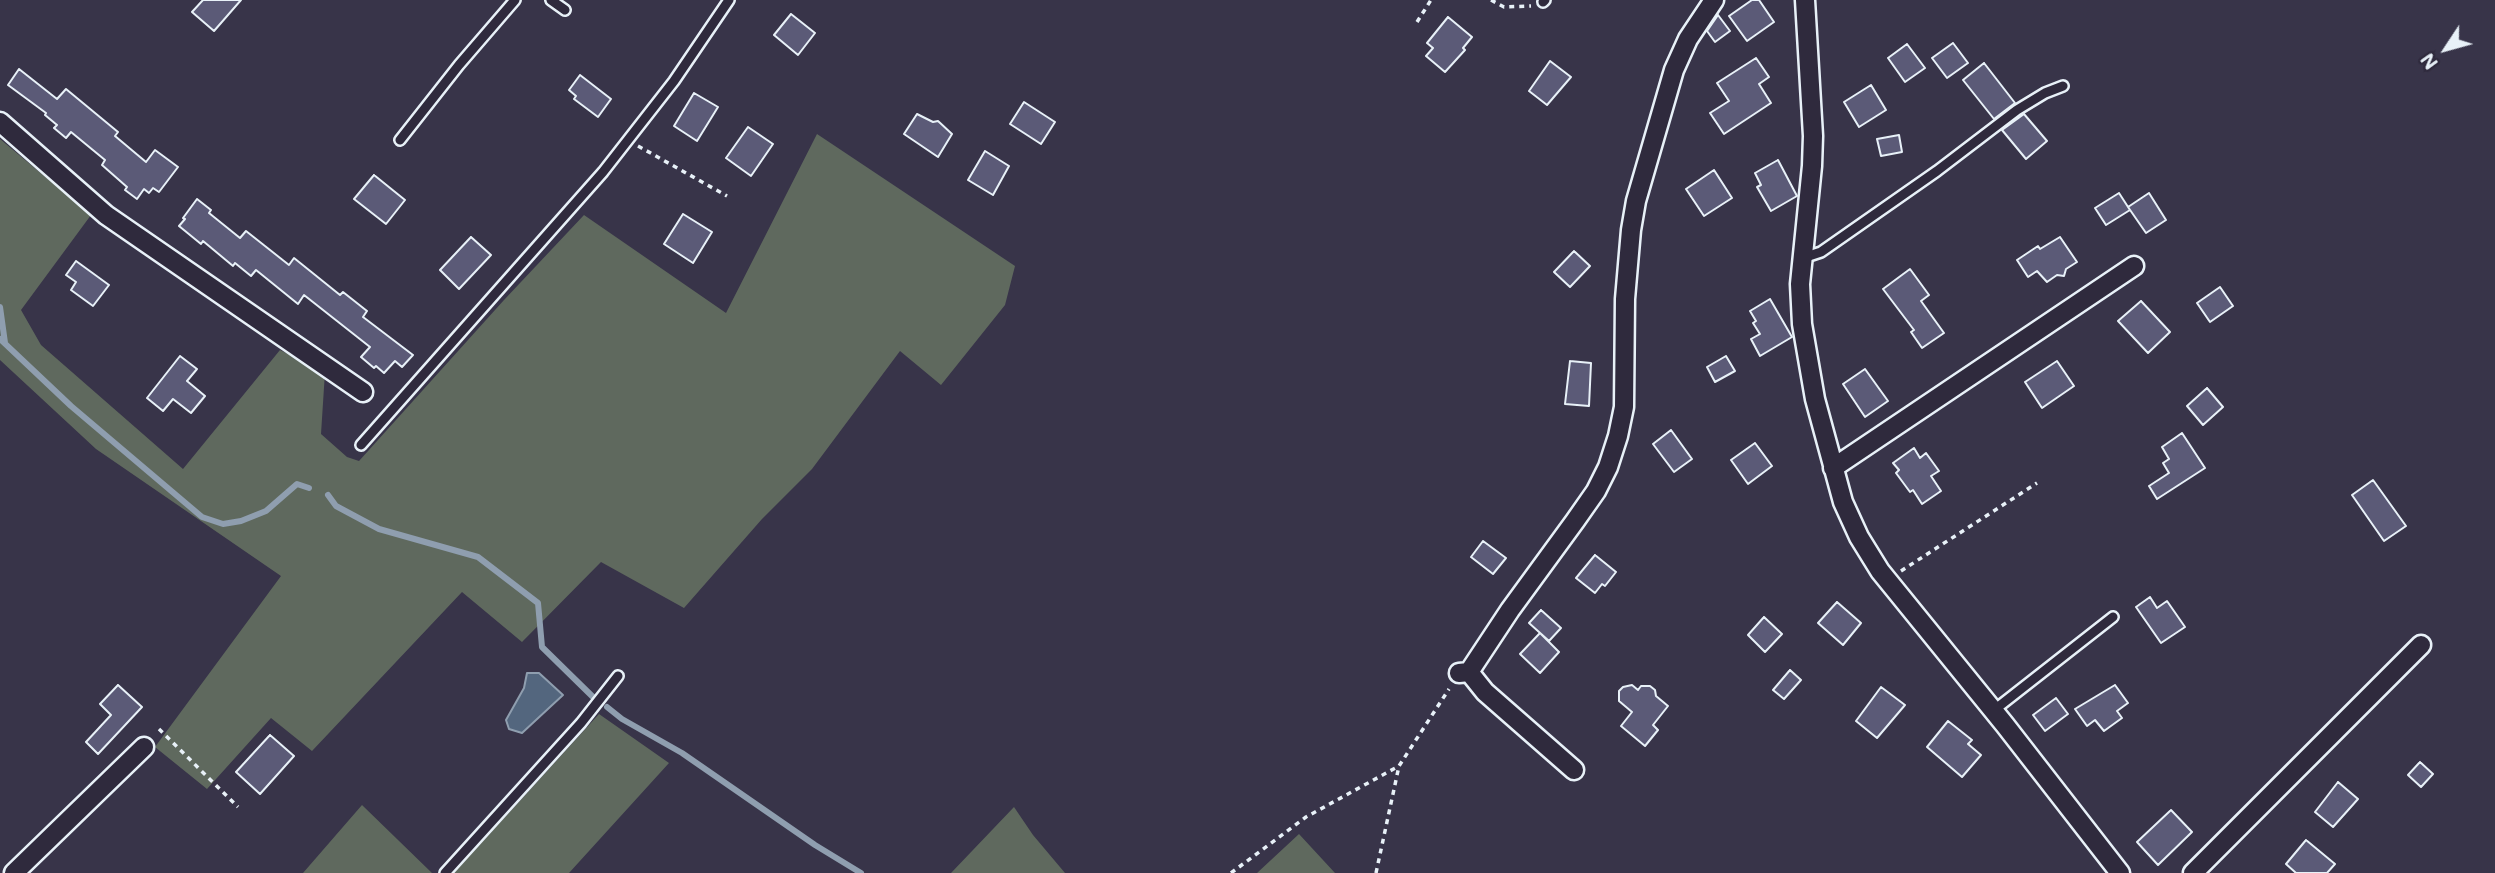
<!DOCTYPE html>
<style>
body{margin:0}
#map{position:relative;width:2495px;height:873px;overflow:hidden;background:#383449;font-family:Mali,sans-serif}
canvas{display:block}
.north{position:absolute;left:2411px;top:14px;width:70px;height:70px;-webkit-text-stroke:5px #2f2a3d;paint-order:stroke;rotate:234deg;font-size:19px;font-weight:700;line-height:28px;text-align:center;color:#e8f1f8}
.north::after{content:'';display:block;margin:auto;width:24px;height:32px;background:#e8f1f8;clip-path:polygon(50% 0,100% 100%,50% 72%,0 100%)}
</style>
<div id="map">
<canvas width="2495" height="873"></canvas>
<div class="north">N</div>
</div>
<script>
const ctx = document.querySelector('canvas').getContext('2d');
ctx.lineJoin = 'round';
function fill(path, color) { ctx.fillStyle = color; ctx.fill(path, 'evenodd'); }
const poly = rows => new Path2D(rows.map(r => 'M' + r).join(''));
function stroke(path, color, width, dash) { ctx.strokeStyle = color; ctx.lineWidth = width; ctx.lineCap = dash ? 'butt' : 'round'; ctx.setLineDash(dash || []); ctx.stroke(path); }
const green = poly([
 [817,134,1015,266,1005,305,941,385,900,351,812,469,762,519,684,608,601,562,522,642,462,592,312,751,271,718,207,789,155,747,281,576,96,449,0,360,0,139,91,215,21,310,41,345,183,469,280,350,325,372,321,434,347,457,359,461,504,300,584,215,726,313],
 [599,714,669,763,569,873,454,873],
 [362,805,432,873,303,873],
 [1014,807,1033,835,1065,873,951,873],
 [1299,834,1335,873,1257,873]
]);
const water = poly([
 [527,673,539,673,563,695,522,733,509,729,506,720,524,688,527,673]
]);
const stream = poly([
 [0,307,5,343],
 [0,339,71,406,202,517,223,524,241,521,266,511,297,484,309,488],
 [328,495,336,506,379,529,478,557,538,603,542,647,593,697],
 [607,707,622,719,682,753,815,845,861,873]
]);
const building = poly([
 [203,0,241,0,214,31,192,12,203,0],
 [1752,0,1759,0,1774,22,1747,41,1729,16,1752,0],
 [791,14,815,33,798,55,774,35,791,14],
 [1718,15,1730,31,1715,42,1707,31,1718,15],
 [1448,17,1472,37,1463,48,1465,50,1445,72,1426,56,1433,48,1427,43,1448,17],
 [1953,43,1968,63,1947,78,1932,58,1953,43],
 [1907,44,1925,68,1905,82,1888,58,1907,44],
 [1756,58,1769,77,1759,84,1771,103,1724,134,1710,113,1729,101,1717,83,1756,58],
 [1550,61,1571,77,1547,105,1529,91,1550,61],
 [1984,63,2015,103,1994,119,1963,80,1984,63],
 [19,69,57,99,66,89,118,132,115,136,146,162,155,150,178,167,159,192,153,188,149,193,144,189,137,199,125,190,127,187,102,165,105,160,71,132,66,138,54,128,57,125,45,115,46,113,8,85,19,69],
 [580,75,611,99,598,117,574,99,576,96,569,90,580,75],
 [1871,85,1886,110,1859,127,1844,102,1871,85],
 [694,93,718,107,697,141,674,126,694,93],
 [1024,102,1055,122,1041,144,1010,124,1024,102],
 [917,114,933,122,938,121,952,134,938,157,904,134,917,114],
 [2024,114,2047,141,2026,159,2002,130,2024,114],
 [748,127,773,144,751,176,726,158,748,127],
 [1899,135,1902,152,1881,156,1877,139,1899,135],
 [985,151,1009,166,993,195,968,180,985,151],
 [1778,160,1797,196,1771,211,1757,187,1761,185,1755,173,1778,160],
 [1714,170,1732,198,1704,216,1686,189,1714,170],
 [374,175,405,200,386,224,354,199,374,175],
 [2119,193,2130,210,2106,225,2095,208,2119,193],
 [2149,193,2166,220,2146,233,2128,207,2149,193],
 [197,199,211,210,209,213,240,238,246,231,289,265,294,258,340,295,343,292,367,311,363,317,413,355,402,367,395,361,384,373,376,366,374,368,361,357,370,347,304,295,298,304,256,270,251,276,235,263,233,266,203,241,201,244,179,226,185,219,183,218,197,199],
 [683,214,712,232,693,263,664,244,683,214],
 [471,237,491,255,459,289,440,270,471,237],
 [2060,237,2077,262,2066,269,2064,276,2057,275,2047,282,2037,271,2028,277,2017,260,2038,246,2040,249,2060,237],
 [1574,251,1590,266,1570,287,1554,272,1574,251],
 [76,261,109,285,93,306,71,290,76,282,66,275,76,261],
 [1910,269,1929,295,1921,301,1944,333,1922,348,1911,332,1914,330,1883,289,1910,269],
 [2220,287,2233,306,2210,322,2197,303,2220,287],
 [1770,299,1792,337,1760,356,1751,339,1760,334,1753,323,1756,321,1750,311,1770,299],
 [2141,301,2170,332,2148,353,2118,321,2141,301],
 [180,356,197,369,187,381,205,396,191,413,173,399,163,411,147,398,180,356],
 [1726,356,1735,371,1715,382,1707,367,1726,356],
 [1570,361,1591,363,1589,406,1565,404,1570,361],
 [2057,361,2074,386,2042,408,2025,382,2057,361],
 [1865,369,1888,401,1865,417,1843,384,1865,369],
 [2207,388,2223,407,2203,425,2187,406,2207,388],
 [1671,430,1692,459,1674,472,1653,444,1671,430],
 [2182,433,2205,468,2157,499,2149,486,2169,473,2163,463,2169,459,2162,447,2182,433],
 [1755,443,1772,466,1748,484,1731,460,1755,443],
 [1914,448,1920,458,1926,453,1939,471,1931,476,1941,491,1922,504,1913,490,1910,492,1896,473,1899,470,1893,463,1914,448],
 [2373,480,2406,526,2384,541,2352,495,2373,480],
 [1483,541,1506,558,1493,574,1471,557,1483,541],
 [1595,555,1616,572,1605,586,1602,584,1595,593,1576,578,1595,555],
 [2150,597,2157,608,2167,601,2185,627,2161,643,2136,607,2150,597],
 [1837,602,1861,623,1843,645,1818,623,1837,602],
 [1541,610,1561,628,1549,641,1529,623,1541,610],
 [1764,617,1782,634,1765,652,1748,635,1764,617],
 [1540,633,1559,652,1540,673,1520,654,1540,633],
 [1790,670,1801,680,1784,699,1773,690,1790,670],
 [118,685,142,707,98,754,86,742,111,715,100,704,118,685],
 [1632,685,1638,690,1641,686,1650,686,1655,690,1656,696,1668,706,1653,725,1658,730,1645,746,1621,726,1632,712,1619,701,1619,691,1623,687,1632,685],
 [2115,685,2128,703,2117,711,2122,718,2104,731,2095,720,2087,726,2075,709,2115,685],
 [1881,687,1905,705,1877,738,1856,721,1881,687],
 [2056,698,2068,714,2045,731,2033,715,2056,698],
 [1948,721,1972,740,1968,744,1981,755,1962,777,1927,747,1948,721],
 [270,735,294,756,260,794,236,772,270,735],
 [2420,762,2433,774,2421,787,2408,775,2420,762],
 [2338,782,2358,799,2333,827,2315,812,2338,782],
 [2171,810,2192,832,2158,865,2137,842,2171,810],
 [2306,840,2335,864,2327,873,2296,873,2286,864,2306,840]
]);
const path = poly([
 [1491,0,1504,7,1531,6],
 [1417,22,1431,0],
 [638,146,727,196],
 [1901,571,2037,483],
 [159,729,238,807],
 [1231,873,1306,817,1399,766,1449,689],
 [1376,873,1399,766]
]);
const service = poly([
 [551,0,565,10],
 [1543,2,1545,0],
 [400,140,459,65,515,0],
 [1803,258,1821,252,1937,171,2017,110,2045,93,2063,86],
 [361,445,603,172,674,81,729,0],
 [1993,711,2113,617],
 [445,873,581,723,618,676]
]);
const minor = poly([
 [1805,0,1813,136,1812,166,1800,284,1802,324,1815,399,1843,502,1859,537,1880,571,2005,725,2120,873],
 [0,122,106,215,363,392],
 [1833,468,2134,266],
 [1469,672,1485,692,1574,770],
 [1459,673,1469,672,1510,610,1575,521,1596,491,1608,467,1618,436,1624,407,1625,299,1631,230,1636,201,1674,70,1688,39,1714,0],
 [14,873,144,747],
 [2193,873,2421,645]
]);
fill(green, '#5f695e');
fill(water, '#53667e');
stroke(water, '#8f9eaf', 2);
stroke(stream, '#8f9eaf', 6);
fill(building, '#5b5a77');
stroke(building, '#e8f1f8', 2);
stroke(service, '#e8f1f8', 14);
stroke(minor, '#e8f1f8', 23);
stroke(path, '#e8f1f8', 3.5, [5, 5]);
stroke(service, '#2f2a3d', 9);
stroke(minor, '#2f2a3d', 18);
</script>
